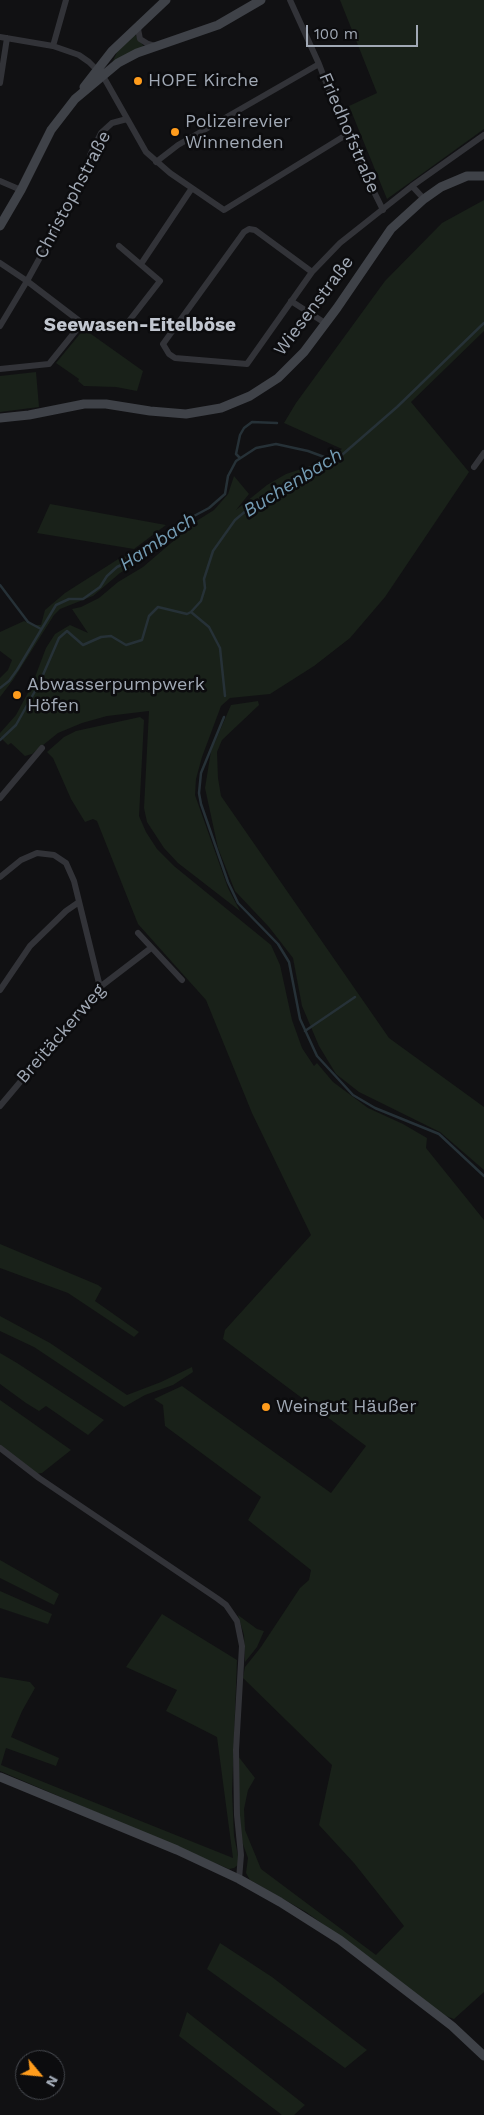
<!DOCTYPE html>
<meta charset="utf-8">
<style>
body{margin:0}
#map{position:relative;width:484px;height:2115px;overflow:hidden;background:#111113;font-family:"Work Sans",sans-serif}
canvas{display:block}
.north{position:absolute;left:15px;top:2050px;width:50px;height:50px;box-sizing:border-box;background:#0c0c0e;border:1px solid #484b51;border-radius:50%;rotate:118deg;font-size:14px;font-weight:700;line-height:20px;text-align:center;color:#a1a9b5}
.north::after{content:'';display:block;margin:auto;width:18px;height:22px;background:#ff9c1c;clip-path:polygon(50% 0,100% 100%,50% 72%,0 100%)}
.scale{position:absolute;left:306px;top:25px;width:112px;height:22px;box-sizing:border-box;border:2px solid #a1a9b5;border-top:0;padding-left:6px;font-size:15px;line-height:18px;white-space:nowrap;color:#a1a9b5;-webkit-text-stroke:4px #0c0c0e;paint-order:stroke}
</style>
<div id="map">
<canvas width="484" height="2115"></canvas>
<div class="north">N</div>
<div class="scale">100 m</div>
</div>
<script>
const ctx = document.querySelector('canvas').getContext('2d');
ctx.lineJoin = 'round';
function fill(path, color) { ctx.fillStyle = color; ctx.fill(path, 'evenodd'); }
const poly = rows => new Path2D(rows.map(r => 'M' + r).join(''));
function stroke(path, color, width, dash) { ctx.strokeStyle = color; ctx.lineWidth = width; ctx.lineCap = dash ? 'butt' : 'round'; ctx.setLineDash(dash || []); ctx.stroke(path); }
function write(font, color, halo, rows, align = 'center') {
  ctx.font = font + ' "Work Sans",sans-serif'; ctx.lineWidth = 5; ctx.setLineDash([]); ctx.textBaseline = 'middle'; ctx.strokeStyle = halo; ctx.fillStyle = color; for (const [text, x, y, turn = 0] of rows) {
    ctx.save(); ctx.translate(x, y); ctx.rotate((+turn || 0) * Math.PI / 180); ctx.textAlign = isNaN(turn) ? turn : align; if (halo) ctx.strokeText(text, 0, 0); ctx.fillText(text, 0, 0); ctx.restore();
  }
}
const green = poly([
 [340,0,484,0,484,129,387,199,349,106,377,93],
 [134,33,145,48,112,63,118,50],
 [484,200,484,331,411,402,469,472,385,597,350,638,314,666,270,694,230,698,221,706,202,757,196,779,195,795,228,888,240,911,178,863,164,848,147,822,144,808,149,711,107,716,82,723,58,733,32,754,25,756,11,743,8,745,0,737,0,733,16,715,32,685,46,648,55,634,70,625,88,633,72,609,81,607,99,598,118,582,143,567,198,520,214,510,228,494,234,476,249,494,236,510,267,485,286,474,319,463,342,449,284,423,296,403,385,281,442,223],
 [84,329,143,371,137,391,116,387,84,386,78,381,79,379,56,363],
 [36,372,39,407,0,412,0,376],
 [50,504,166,525,134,549,37,533],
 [123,556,135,558,137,563,120,573,93,596,60,609,54,615,13,680,0,697,0,678,8,670,12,660,0,651,0,632,24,621,33,625,41,625,45,610,65,593],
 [258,701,259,705,222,740,217,752,218,778,221,796,389,1038,484,1107,484,1170,440,1132,359,1092,336,1074,319,1046,302,1006,293,958,269,927,235,891,218,848,205,788,211,751,231,705],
 [140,717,144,720,139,816,146,832,157,849,174,866,271,945,280,965,292,1020,302,1048,314,1066,317,1063,333,1082,368,1108,403,1124,427,1138,426,1148,484,1220,484,1992,454,2019,443,2015,374,1961,306,1912,250,1880,246,1873,248,1858,240,1836,238,1756,255,1778,248,1790,244,1809,245,1830,261,1869,376,1955,404,1926,354,1863,319,1825,332,1765,243,1678,245,1667,261,1647,300,1588,309,1580,311,1570,248,1520,261,1497,165,1426,163,1405,154,1399,182,1386,331,1493,366,1446,223,1339,225,1330,311,1235,252,1113,206,1000,138,924,97,821,93,819,85,822,71,799,53,758,47,752,64,737,76,731],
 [0,1244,98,1285,102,1288,95,1301,139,1332,134,1337,68,1293,0,1268],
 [0,1316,50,1343,127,1395,161,1382,192,1367,193,1372,173,1385,145,1395,124,1407,34,1347,0,1331],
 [0,1353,17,1363,104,1420,88,1435,46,1406,39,1411,26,1403,0,1384],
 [0,1400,71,1450,42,1473,36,1474,0,1445],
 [0,1560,59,1594,54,1605,0,1578],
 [0,1591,52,1614,48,1624,0,1608],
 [162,1614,237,1660,232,1792,234,1836,239,1860,238,1865,234,1868,229,1869,0,1771,0,1677,30,1682,35,1688,22,1711,11,1737,59,1758,56,1766,6,1748,1,1765,233,1858,217,1737,166,1711,177,1690,126,1667],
 [238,1615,257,1629,264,1631,257,1647,245,1662,244,1635],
 [220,1943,272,1977,367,2050,345,2068,207,1969],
 [187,2012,305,2105,294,2115,282,2115,179,2036]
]);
const stream = poly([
 [240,458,236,454,240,435,244,428,252,422,277,423],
 [0,585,28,622,41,629],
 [191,612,209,627,220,648,225,696],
 [0,688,9,681,17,670,56,605,69,599,83,599,100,587,107,576,117,567,138,557,192,517,209,508,225,494,228,476,236,461,256,448,276,444,308,451,335,461],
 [224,717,201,773,199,793,201,804,228,882,238,903,278,944,289,962,300,1019,317,1056,353,1095,375,1108,439,1134,484,1176],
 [0,740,16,725,39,684,59,638,67,631,83,645,101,637,111,636,126,645,142,640,149,616,158,607,187,614,191,612,201,601,205,588,204,579,213,551,235,520,259,500,335,461,397,407,484,323],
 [305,1031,355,997]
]);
const street = poly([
 [290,0,319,64,346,135,383,210],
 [141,25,138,29,140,39,148,44,155,46],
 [0,37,53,46,79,55,89,62,103,76,146,152,170,173,224,210,346,135],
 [53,46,66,0],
 [0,83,7,38],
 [156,162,178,145,319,64],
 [0,181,21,190],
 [412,186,424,199],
 [119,246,160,281,122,330],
 [0,263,27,281,82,323,49,364,0,369],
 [141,264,192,188],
 [312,272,255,230,249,229,244,232,163,344,169,354,175,358,247,364,312,272,340,243,412,186,484,135],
 [291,301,325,323],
 [0,326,27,281,91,165,90,155,101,133,112,123,127,119],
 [474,467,484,453],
 [0,798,42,748],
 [0,877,21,860,37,853,54,855,66,863,74,881,100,987],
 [138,933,182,980],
 [0,990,30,946,66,911,79,902],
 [0,1106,100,987,151,948],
 [0,1448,39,1478,218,1599,226,1605,237,1621,242,1646,236,1750,237,1815,241,1855,239,1879]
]);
const secondary = poly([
 [84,87,112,51,166,0],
 [0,226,21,190,51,130,75,99,118,63,137,53,218,25,261,0],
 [0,418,29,415,84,404,106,404,150,411,186,414,221,408,250,396,278,378,304,352,337,308,391,229,424,199,441,187,467,176,484,176],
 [0,1777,177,1850,239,1879,280,1902,340,1940,452,2026,484,2056]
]);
const markers = [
 [138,81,5,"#ff9c1c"],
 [175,132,5,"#ff9c1c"],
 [17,695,5,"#ff9c1c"],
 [266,1407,5,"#ff9c1c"]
];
const poiNames = [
 ["HOPE Kirche",148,81],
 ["Polizeirevier",185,122],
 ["Winnenden",185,143],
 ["Abwasserpumpwerk",27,685],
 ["Höfen",27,706],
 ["Weingut Häußer",276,1407]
];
const streetNames = [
 ["Friedhofstraße",349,133,67],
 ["Christophstraße",73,195,-62],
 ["Wiesenstraße",314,306,-53],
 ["Breitäckerweg",61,1034,-49]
];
const neighbourhoodNames = [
 ["Seewasen-Eitelböse",140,325]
];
const waterNames = [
 ["Buchenbach",293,483,-32],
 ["Hambach",158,542,-34]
];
fill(green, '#192119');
stroke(stream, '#263137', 2.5);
stroke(street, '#323338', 6);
stroke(secondary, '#3f4248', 9);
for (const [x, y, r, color] of markers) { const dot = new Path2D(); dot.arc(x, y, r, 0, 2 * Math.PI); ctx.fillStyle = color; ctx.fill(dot); stroke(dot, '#0c0c0e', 2); }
write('18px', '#a1a9b5', '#0c0c0e', poiNames, 'left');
write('18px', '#a1a9b5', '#0c0c0e', streetNames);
write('bold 19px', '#c2c7d0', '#0c0c0e', neighbourhoodNames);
write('italic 19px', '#749cb4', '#0c0c0e', waterNames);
</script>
